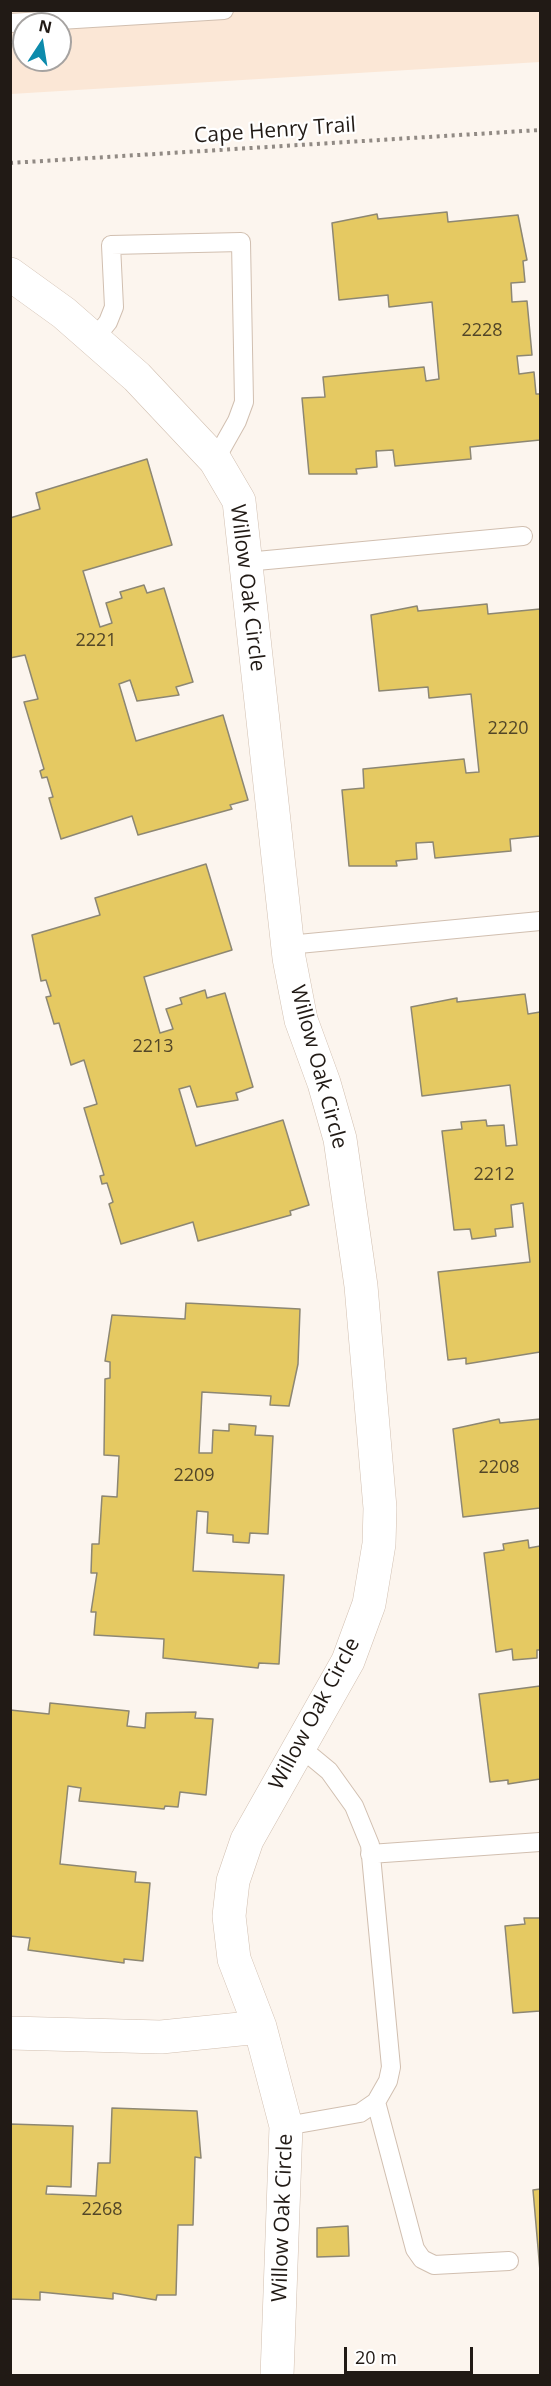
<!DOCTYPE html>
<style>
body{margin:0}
#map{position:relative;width:551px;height:2386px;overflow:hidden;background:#fcf5ee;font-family:"Open Sans",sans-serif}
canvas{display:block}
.frame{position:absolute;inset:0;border:12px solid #211a15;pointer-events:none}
.north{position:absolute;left:12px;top:12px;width:60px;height:60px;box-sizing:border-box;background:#fff;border:2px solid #a6a3a1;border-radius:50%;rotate:12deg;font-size:16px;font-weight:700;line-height:24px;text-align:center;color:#211a15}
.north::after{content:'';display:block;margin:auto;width:21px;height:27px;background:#0d8bac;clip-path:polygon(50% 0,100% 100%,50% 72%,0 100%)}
.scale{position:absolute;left:344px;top:2347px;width:129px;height:27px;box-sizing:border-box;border:3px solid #211a15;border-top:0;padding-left:8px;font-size:18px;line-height:21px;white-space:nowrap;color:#211a15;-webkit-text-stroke:4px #fff;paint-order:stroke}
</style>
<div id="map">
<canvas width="551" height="2386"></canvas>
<div class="frame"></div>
<div class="north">N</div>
<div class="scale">20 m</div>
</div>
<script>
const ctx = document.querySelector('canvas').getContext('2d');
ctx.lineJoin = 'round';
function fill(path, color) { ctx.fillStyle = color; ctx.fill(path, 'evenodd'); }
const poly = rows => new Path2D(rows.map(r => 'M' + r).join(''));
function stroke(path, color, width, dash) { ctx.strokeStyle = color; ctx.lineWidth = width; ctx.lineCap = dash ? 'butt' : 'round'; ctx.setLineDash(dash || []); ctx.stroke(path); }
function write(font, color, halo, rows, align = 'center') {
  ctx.font = font + ' "Open Sans",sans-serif'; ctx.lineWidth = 4.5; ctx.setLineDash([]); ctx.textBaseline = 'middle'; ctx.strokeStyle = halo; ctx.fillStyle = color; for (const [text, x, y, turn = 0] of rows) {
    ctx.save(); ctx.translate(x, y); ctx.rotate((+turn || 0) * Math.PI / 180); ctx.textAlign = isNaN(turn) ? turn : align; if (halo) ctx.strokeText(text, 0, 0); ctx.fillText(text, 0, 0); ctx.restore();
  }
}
const built = poly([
 [11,11,540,11,540,62,11,94],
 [24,24,60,24,60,60,24,60]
]);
const building = poly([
 [447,212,448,222,518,215,527,260,523,261,525,282,511,283,512,302,527,301,532,355,517,356,519,374,534,372,536,394,540,394,540,440,470,447,471,459,395,466,393,450,376,451,377,467,356,469,357,474,309,474,302,398,325,397,323,377,424,367,426,381,439,379,432,302,389,307,388,295,339,300,332,223,377,214,378,219,447,212],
 [147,459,172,545,83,571,100,627,112,623,106,603,122,598,120,592,144,585,147,593,164,588,193,682,176,687,179,695,137,701,130,680,119,684,136,741,223,715,248,800,230,805,232,809,138,835,132,816,61,839,49,798,53,797,47,777,42,778,40,771,44,769,24,702,38,699,25,655,10,658,10,518,40,509,36,493,147,459],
 [487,604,488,614,540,609,540,836,510,839,511,851,435,858,433,842,416,843,417,859,396,861,397,866,349,866,342,790,364,788,363,769,464,759,466,773,479,772,471,694,429,698,428,687,379,691,371,615,417,606,418,611,487,604],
 [206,864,232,950,144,977,160,1033,173,1029,166,1009,182,1004,180,998,205,990,207,998,225,993,253,1087,236,1093,238,1100,197,1107,190,1086,179,1089,196,1146,283,1120,309,1205,290,1211,291,1215,198,1241,193,1222,121,1244,109,1204,113,1202,107,1183,102,1184,100,1176,104,1175,84,1108,97,1104,84,1060,71,1065,59,1023,54,1024,46,997,51,996,46,980,41,981,32,935,100,915,95,898,206,864],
 [525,994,528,1014,540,1012,540,1352,466,1364,466,1358,448,1360,438,1272,530,1262,523,1203,511,1205,513,1227,495,1229,496,1236,472,1239,470,1229,454,1230,442,1131,462,1129,461,1122,486,1120,487,1126,504,1125,506,1146,517,1145,510,1085,422,1096,411,1007,457,998,457,1002,525,994],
 [186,1303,300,1309,298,1364,289,1406,270,1405,271,1396,202,1392,199,1453,212,1453,213,1430,229,1431,229,1424,256,1426,255,1435,273,1436,268,1534,250,1533,249,1543,233,1542,233,1535,207,1533,208,1512,197,1511,193,1571,284,1575,279,1664,259,1663,258,1668,163,1658,164,1639,94,1635,96,1612,91,1612,97,1573,91,1573,92,1544,99,1544,102,1496,117,1497,119,1456,104,1455,105,1379,110,1378,110,1362,105,1361,112,1315,185,1319,186,1303],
 [499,1419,500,1423,540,1419,540,1508,463,1517,453,1429,499,1419],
 [528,1540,529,1548,540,1546,540,1650,537,1650,537,1658,513,1660,512,1649,496,1652,484,1553,504,1550,503,1544,528,1540],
 [540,1686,540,1779,508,1784,508,1780,490,1782,479,1694,540,1686],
 [50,1703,129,1711,127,1726,145,1728,146,1713,196,1712,195,1718,213,1719,206,1795,180,1792,178,1807,165,1806,164,1809,79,1801,81,1788,68,1786,60,1864,136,1872,135,1882,150,1883,143,1961,124,1959,124,1963,28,1950,30,1938,10,1936,10,1710,49,1714,50,1703],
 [524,1918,540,1918,540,2011,513,2013,505,1926,525,1924,524,1918],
 [112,2108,197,2111,201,2158,195,2157,193,2225,178,2225,176,2295,157,2295,156,2300,113,2293,113,2299,40,2292,40,2300,10,2299,10,2124,73,2126,71,2187,47,2186,46,2194,96,2196,98,2163,110,2163,112,2108],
 [540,2189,540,2271,533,2190,540,2189],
 [348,2226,349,2256,317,2257,317,2228,348,2226]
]);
const path = poly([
 [10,163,540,130]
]);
const service = poly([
 [10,23,224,10],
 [94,339,108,322,114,307,111,245,241,242,244,402,237,421,215,460],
 [246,562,523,536],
 [288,945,540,921],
 [370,1854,540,1842],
 [376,2102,415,2249,422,2259,434,2265,509,2261],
 [286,2126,360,2113,376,2102,388,2081,391,2067,370,1845,354,1806,329,1771,300,1747]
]);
const minor = poly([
 [10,274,64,313,137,377,215,460,239,501,289,958,301,1020,324,1083,340,1139,361,1286,380,1508,379,1544,369,1604,348,1661,247,1840,233,1881,229,1916,234,1959,260,2027,286,2126,277,2376],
 [10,2033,161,2037,260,2027]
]);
const numberNames = [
 ["2228",482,331],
 ["2221",96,641],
 ["2220",508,729],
 ["2213",153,1047],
 ["2212",494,1175],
 ["2208",499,1468],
 ["2209",194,1476],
 ["2268",102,2210]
];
const streetNames = [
 ["Cape Henry Trail",275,131,-4],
 ["Willow Oak Circle",247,588,83],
 ["Willow Oak Circle",318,1067,75],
 ["Willow Oak Circle",315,1714,-62],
 ["Willow Oak Circle",283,2218,-88]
];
fill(built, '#fbe7d6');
fill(building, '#e5c962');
stroke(building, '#8d8773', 1.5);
stroke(service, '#d1bfb0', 20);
stroke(minor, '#d1bfb0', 34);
stroke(path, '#918a84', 4, [3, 4.5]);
stroke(service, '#fff', 18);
stroke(minor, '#fff', 33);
write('18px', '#524628', null, numberNames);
write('21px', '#211a15', '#fff', streetNames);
</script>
